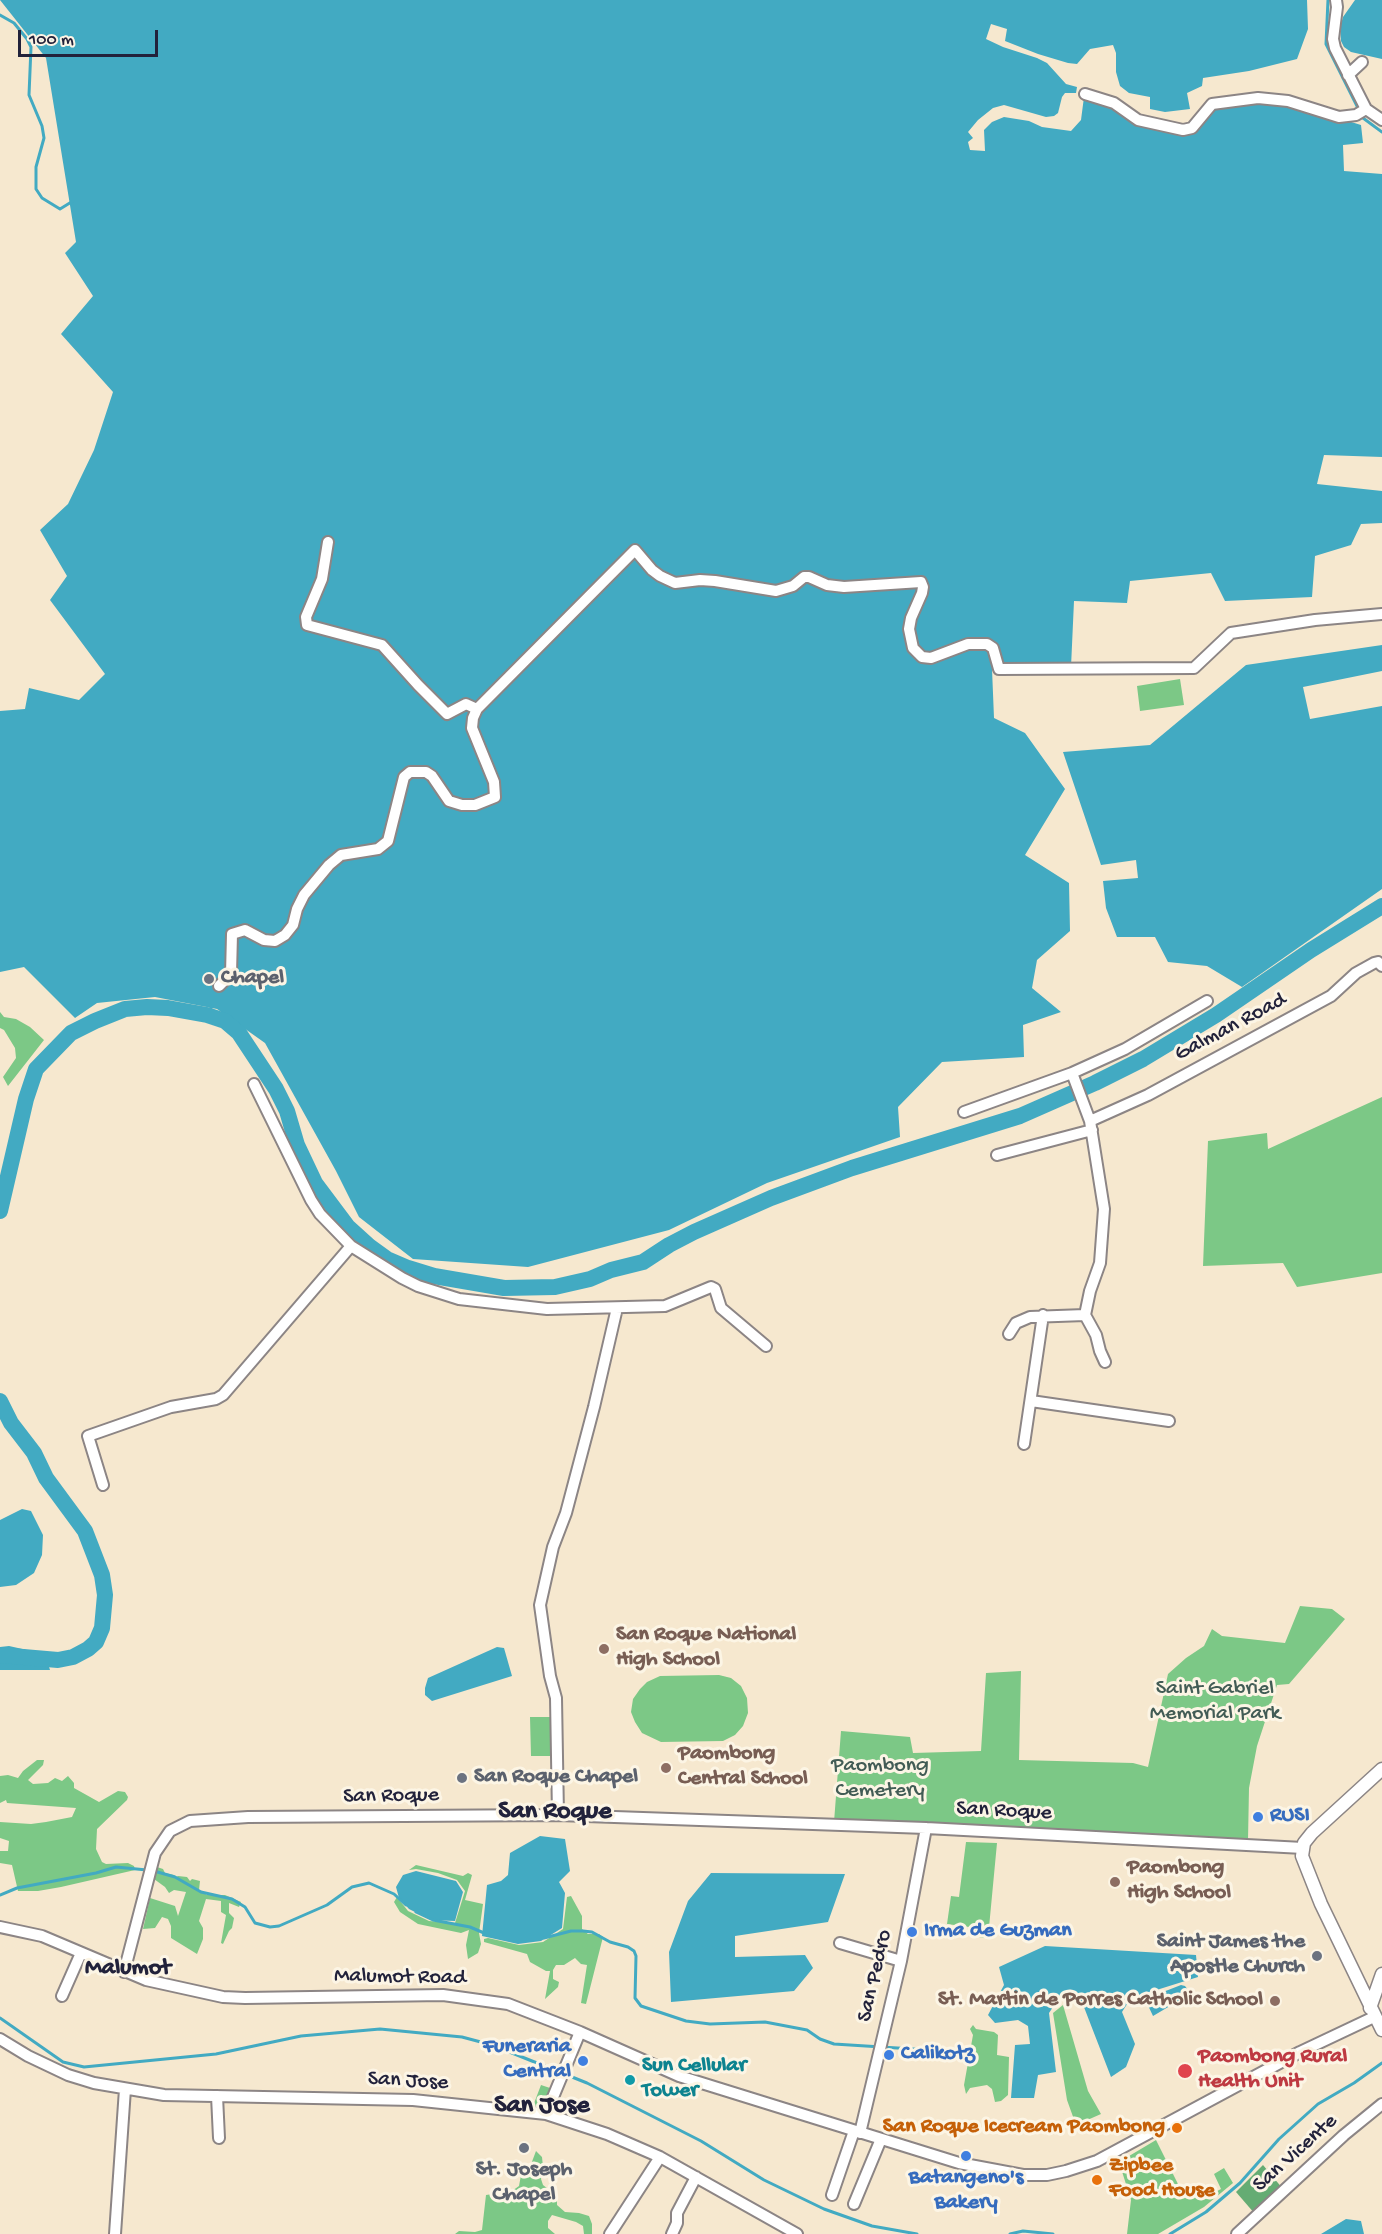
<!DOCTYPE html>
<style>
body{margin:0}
#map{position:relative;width:1382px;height:2234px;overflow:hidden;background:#f6e8cf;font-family:"Gochi Hand",sans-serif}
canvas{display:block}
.scale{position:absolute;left:18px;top:30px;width:140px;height:27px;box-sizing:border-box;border:3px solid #22223b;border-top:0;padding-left:8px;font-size:18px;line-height:21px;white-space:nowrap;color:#22223b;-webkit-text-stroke:4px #fcf5e5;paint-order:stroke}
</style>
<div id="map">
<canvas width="1382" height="2234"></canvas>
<div class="scale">100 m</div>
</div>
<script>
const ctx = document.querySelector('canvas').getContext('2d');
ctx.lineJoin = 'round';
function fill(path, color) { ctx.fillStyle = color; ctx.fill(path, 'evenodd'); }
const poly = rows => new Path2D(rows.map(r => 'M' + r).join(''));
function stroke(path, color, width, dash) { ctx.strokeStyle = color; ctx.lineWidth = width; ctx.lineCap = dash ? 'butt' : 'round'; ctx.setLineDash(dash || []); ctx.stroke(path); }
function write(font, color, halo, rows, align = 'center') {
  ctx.font = font + ' "Gochi Hand",sans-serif'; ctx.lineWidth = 6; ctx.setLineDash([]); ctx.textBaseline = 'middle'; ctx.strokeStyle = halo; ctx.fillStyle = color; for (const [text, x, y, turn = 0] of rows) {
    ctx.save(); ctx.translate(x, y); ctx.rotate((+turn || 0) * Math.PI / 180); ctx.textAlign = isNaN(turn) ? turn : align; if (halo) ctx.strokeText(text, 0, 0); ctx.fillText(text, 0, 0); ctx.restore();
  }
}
const green = poly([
 [1180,679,1184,705,1140,711,1137,686],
 [0,1012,4,1017,16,1019,30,1027,44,1040,8,1086,3,1077,16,1058,15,1048,4,1030,0,1028],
 [1382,1097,1382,1273,1297,1287,1283,1263,1203,1266,1208,1141,1267,1133,1268,1149],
 [1300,1606,1332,1609,1345,1619,1289,1684,1277,1685,1257,1746,1249,1788,1248,1840,1186,1835,834,1822,841,1731,910,1737,913,1753,981,1751,986,1673,1021,1671,1019,1760,1133,1763,1148,1767,1168,1674,1186,1658,1204,1646,1212,1629,1222,1636,1285,1643],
 [719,1675,731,1678,741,1686,747,1698,748,1713,743,1726,735,1735,723,1741,661,1742,642,1733,635,1722,631,1712,633,1699,640,1689,647,1682,660,1676],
 [530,1717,550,1717,550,1756,531,1756],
 [37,1760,44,1760,43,1765,28,1780,33,1784,48,1783,55,1778,62,1781,68,1776,74,1783,74,1788,99,1802,118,1791,125,1792,128,1797,127,1800,97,1829,96,1849,102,1862,106,1864,128,1863,134,1866,135,1870,61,1887,38,1891,18,1891,12,1865,0,1863,0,1851,8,1851,9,1841,0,1838,0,1822,31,1824,46,1822,72,1817,76,1808,7,1803,6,1800,0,1803,0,1776,8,1775,18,1778,23,1771],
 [966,1842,997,1843,988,1938,969,1936,969,1927,947,1924,951,1896,959,1897],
 [416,1865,463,1876,468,1873,472,1875,465,1900,483,1904,479,1933,481,1944,478,1953,468,1959,466,1945,469,1930,461,1933,418,1924,400,1912,394,1902,397,1897,408,1911,429,1921,455,1923,465,1891,457,1880,438,1873,416,1869,409,1870],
 [157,1867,163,1869,165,1873,174,1875,176,1877,178,1876,187,1877,190,1881,192,1879,200,1881,199,1890,207,1895,225,1895,241,1902,239,1907,229,1903,229,1913,234,1918,232,1928,229,1931,223,1944,221,1943,226,1915,221,1912,221,1901,206,1899,199,1921,203,1928,203,1939,197,1954,171,1938,171,1926,168,1919,162,1917,155,1928,143,1929,150,1898,175,1906,178,1916,186,1892,174,1890,169,1893,165,1887,154,1879],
 [571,1896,582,1916,582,1929,588,1934,599,1934,603,1937,586,2004,581,2003,587,1965,581,1964,575,1958,564,1965,556,1965,553,1970,553,1979,559,1982,558,1987,545,1999,550,1971,546,1971,530,1962,527,1954,484,1942,484,1939,488,1938,519,1945,543,1942,563,1929,567,1897],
 [1063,2005,1088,2091,1101,2114,1076,2125,1067,2100,1053,2013],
 [973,2025,976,2029,994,2032,998,2035,997,2055,1009,2057,1008,2095,1001,2101,995,2102,992,2089,987,2085,970,2088,966,2094,964,2085,973,2035,970,2029],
 [541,2085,553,2089,545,2111,533,2106],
 [1156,2140,1183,2194,1198,2184,1206,2197,1221,2189,1214,2174,1224,2168,1233,2183,1204,2207,1158,2234,1127,2234,1131,2200,1119,2162],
 [536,2151,542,2157,543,2167,541,2179,543,2185,557,2196,557,2205,565,2212,579,2213,589,2216,592,2224,592,2234,584,2234,583,2226,576,2222,552,2215,548,2221,548,2228,555,2234,455,2234,459,2231,475,2232,482,2230,486,2195,493,2194,497,2199,502,2198,519,2186,521,2175,527,2175]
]);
const forest = poly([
 [1263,2165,1283,2189,1255,2214,1236,2192]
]);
const water = poly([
 [0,0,1307,0,1308,29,1297,59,1249,71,1203,78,1202,86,1187,93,1190,109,1165,112,1150,109,1150,97,1129,93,1120,86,1116,72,1116,53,1113,45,1090,49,1077,64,1068,63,1038,54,1005,41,1007,29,991,24,986,39,1003,47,1037,58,1047,63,1066,84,1077,87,1076,93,1065,93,1062,97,1058,113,1054,116,1046,117,1004,105,993,108,978,120,968,132,973,138,968,142,970,150,985,151,984,130,992,122,1004,117,1029,121,1042,127,1071,131,1081,120,1084,97,1186,134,1212,107,1251,102,1289,103,1361,125,1363,143,1343,145,1344,171,1382,174,1382,457,1324,455,1317,484,1382,491,1382,523,1361,524,1351,545,1315,556,1312,597,1225,601,1211,573,1130,581,1127,603,1074,601,1071,667,992,669,994,718,1025,733,1065,789,1025,855,1069,883,1070,931,1037,960,1032,988,1061,1012,1023,1025,1024,1057,942,1062,898,1107,900,1137,767,1183,669,1230,528,1267,413,1259,359,1217,336,1171,265,1043,217,1009,155,997,97,1003,75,1018,24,967,0,972,0,711,25,709,29,688,79,700,105,674,50,600,67,576,40,530,68,504,94,450,113,392,61,334,93,296,65,253,76,242,46,58],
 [1355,0,1382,0,1382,59,1351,52,1344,47,1341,41,1340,28,1343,17],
 [1382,645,1382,671,1303,687,1310,719,1382,706,1382,889,1242,987,1207,966,1168,962,1155,937,1117,937,1106,908,1103,881,1138,878,1136,860,1101,865,1063,752,1150,745,1246,665],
 [22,1509,31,1511,43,1535,42,1555,34,1573,16,1585,0,1587,0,1520],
 [9,1646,45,1654,50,1670,0,1670,0,1647],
 [497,1647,504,1648,512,1676,432,1701,425,1695,425,1688,428,1678],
 [540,1836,565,1839,570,1871,559,1882,565,1893,562,1928,541,1941,518,1944,482,1936,487,1885,501,1881,508,1875,510,1853],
 [416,1871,456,1881,463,1892,455,1921,431,1920,409,1909,399,1898,396,1887,403,1875],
 [711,1873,845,1874,828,1922,735,1936,735,1957,805,1955,813,1968,794,1991,671,2002,669,1952,688,1901],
 [1045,1946,1196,1955,1198,1977,1131,1998,1122,2012,1135,2044,1126,2067,1111,2077,1082,2002,1059,1998,1049,2013,1056,2072,1038,2075,1034,2098,1011,2098,1015,2045,1030,2044,1028,2026,1018,2020,995,2023,988,2015,1004,1985,999,1967],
 [1181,1985,1185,1986,1188,1990,1188,1995,1182,2005,1175,2003,1153,2016,1145,1999],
 [1346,2219,1361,2221,1364,2234,1321,2234]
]);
const stream = poly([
 [1328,0,1326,44,1363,118,1382,132],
 [0,15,14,23,27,39,31,47,29,95,42,126,44,138,36,167,36,189,42,198,60,209,73,201],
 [207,1015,212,1006],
 [154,1871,175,1877,201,1892,232,1899,245,1907,255,1923,270,1927,279,1926,327,1905,352,1887,369,1883,394,1894,406,1905],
 [0,1895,17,1888,96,1873,116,1867,147,1870],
 [416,1912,433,1920,470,1927,484,1933],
 [544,1938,571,1931,583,1931,592,1932,610,1942,628,1947,634,1951,636,1956,635,1998,641,2006,686,2021,710,2024,765,2022,807,2030,820,2039,834,2044,945,2051],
 [0,2018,63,2062,84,2067,216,2054,301,2036,380,2029,462,2037,492,2045,587,2083,701,2141,764,2180,824,2209,872,2226,917,2234],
 [1010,2234,1023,2231,1053,2234],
 [1170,2234,1206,2212,1240,2183,1279,2139,1318,2104,1354,2083,1382,2063]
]);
const river = poly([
 [0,1211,26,1099,36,1069,71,1033,95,1021,125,1009,147,1007,168,1008,207,1015,225,1021,239,1033,276,1089,287,1111,297,1145,315,1183,348,1227,369,1246,387,1259,408,1268,434,1276,504,1288,555,1287,590,1279,611,1270,643,1262,669,1245,694,1232,771,1198,852,1168,1020,1116,1095,1083,1143,1059,1216,1015,1311,950,1382,906],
 [0,1401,11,1423,34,1453,46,1478,85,1531,102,1575,105,1595,102,1628,96,1642,88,1649,73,1657,58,1660,0,1655]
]);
const minor = poly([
 [1336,0,1337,7,1333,39,1335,48,1366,109,1382,120],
 [1348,75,1362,62],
 [1085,94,1114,103,1138,120,1183,130,1192,128,1212,104,1258,98,1288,101,1339,117,1356,115,1366,109],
 [328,542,322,579,306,617,307,625,382,645,418,685,447,714,466,704,477,709],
 [219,986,231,974,232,934,245,930,264,940,275,941,285,935,293,925,297,909,304,895,329,865,341,855,378,849,388,841,404,777,410,772,426,772,432,776,449,801,462,805,475,805,495,797,494,782,472,728,473,718,477,709,635,550,652,570,660,576,675,583,700,580,715,581,776,591,793,586,804,577,809,577,827,585,844,587,921,582,923,587,922,593,911,618,909,629,913,648,922,657,931,658,968,644,987,644,993,648,999,669,1194,668,1231,633,1315,620,1382,614],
 [254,1084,311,1200,320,1214,351,1246,402,1278,418,1286,459,1299,547,1309,665,1306,711,1287,715,1289,721,1308,766,1346],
 [964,1112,1072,1073,1125,1049,1207,1001],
 [1090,1121,1148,1095,1331,996,1356,973,1374,963,1378,962,1382,966],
 [997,1155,1092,1130],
 [1085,1315,1096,1335,1100,1351,1105,1362],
 [1009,1334,1016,1323,1030,1317,1085,1315,1090,1291,1100,1263,1104,1209,1090,1121,1072,1073],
 [1031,1401,1169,1421],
 [1024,1444,1043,1315],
 [103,1485,88,1436,171,1407,216,1399,223,1395,351,1246],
 [558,1815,556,1698,550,1676,540,1605,553,1547,566,1513,594,1407,617,1308],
 [0,1927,42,1936,146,1980,223,1997,245,1998,443,1995,508,2004,580,2032,679,2076,959,2163,1023,2175,1047,2175,1066,2171,1097,2161,1300,2052,1374,2017],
 [840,1943,901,1961],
 [124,1972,155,1853,170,1831,190,1821,248,1817,558,1815,926,1828,1303,1848],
 [62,1996,81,1953],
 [0,2039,28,2056,68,2075,94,2083,164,2095,413,2100,546,2114,607,2134,660,2157,797,2234],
 [217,2096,219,2138],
 [546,2114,580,2032],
 [860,2133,901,1961,926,1828],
 [832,2195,854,2131],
 [854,2204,881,2139],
 [115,2234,125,2089],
 [610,2234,660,2157],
 [672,2234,677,2223,677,2213,696,2177],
 [1237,2234,1344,2135,1382,2104]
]);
const major = poly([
 [1382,1769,1312,1833,1304,1843,1302,1856,1321,1904,1382,2030],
 [1370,2008,1382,1974]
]);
const markers = [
 [209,979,6,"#6b7280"],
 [604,1649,6,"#8d6e63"],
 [666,1768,6,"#8d6e63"],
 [462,1778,6,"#6b7280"],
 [1258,1817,6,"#3f7fe0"],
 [1115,1882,6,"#8d6e63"],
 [912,1932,6,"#3f7fe0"],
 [1317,1956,6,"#6b7280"],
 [1275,2001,6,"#8d6e63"],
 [889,2055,6,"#3f7fe0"],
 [583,2061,6,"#3f7fe0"],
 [1185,2071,8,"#e0444e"],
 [630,2080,6,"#0f9aa8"],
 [1177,2128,6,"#e8710a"],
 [524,2148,6,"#6b7280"],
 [966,2156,6,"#3f7fe0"],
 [1097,2180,6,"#e8710a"]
];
const worshipNames = [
 ["Chapel",221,979],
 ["San Roque Chapel",474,1778],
 ["Saint James the",1305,1943,"right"],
 ["Apostle Church",1305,1968,"right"],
 ["St. Joseph",524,2171,"center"],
 ["Chapel",524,2196,"center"]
];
const streetNames = [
 ["Galman Road",1231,1028,-28],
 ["San Roque",391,1797,-1],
 ["San Roque",1004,1812,3],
 ["San Pedro",876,1976,-77],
 ["Malumot Road",400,1978,1],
 ["San Jose",408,2082,3],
 ["San Vicente",1296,2154,-42]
];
const educationNames = [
 ["San Roque National",616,1636],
 ["High School",616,1661],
 ["Paombong",678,1755],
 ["Central School",678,1780],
 ["Paombong",1127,1869],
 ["High School",1127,1894],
 ["St. Martin de Porres Catholic School",1263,2001,"right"]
];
const parkNames = [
 ["Saint Gabriel",1215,1690],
 ["Memorial Park",1215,1715],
 ["Paombong",880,1767],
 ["Cemetery",880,1792]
];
const shopNames = [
 ["RUSI",1270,1817],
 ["Irma de Guzman",924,1932],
 ["Funeraria",571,2048,"right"],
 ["Central",571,2073,"right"],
 ["Calikotz",901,2055],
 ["Batangeno's",966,2179,"center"],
 ["Bakery",966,2204,"center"]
];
const healthNames = [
 ["Paombong Rural",1198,2058],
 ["Health Unit",1198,2083]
];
const cultureNames = [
 ["Sun Cellular",642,2067],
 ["Tower",642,2092]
];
const foodNames = [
 ["San Roque Icecream Paombong",1165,2128],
 ["Zipbee",1109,2167,"left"],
 ["Food House",1109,2192,"left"]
];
const neighbourhoodNames = [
 ["Malumot",128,1969]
];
const quarterNames = [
 ["San Roque",555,1813],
 ["San Jose",542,2107]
];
fill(green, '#7cc886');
fill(forest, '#65ac73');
fill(water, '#42aac2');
stroke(stream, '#42aac2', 3);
stroke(river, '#42aac2', 16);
stroke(minor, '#8c8585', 14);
stroke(major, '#8c8585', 15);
stroke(minor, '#fff', 10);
stroke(major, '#fff', 12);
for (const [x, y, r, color] of markers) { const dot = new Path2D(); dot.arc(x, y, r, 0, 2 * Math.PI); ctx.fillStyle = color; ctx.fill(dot); stroke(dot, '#fcf5e5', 2); }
write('bold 22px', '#5b616d', '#fcf5e5', worshipNames, 'left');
write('22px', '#22223b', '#fcf5e5', streetNames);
write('bold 22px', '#785e54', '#fcf5e5', educationNames, 'left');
write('22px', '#425c55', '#fcf5e5', parkNames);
write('bold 22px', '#366cbe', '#fcf5e5', shopNames, 'left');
write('bold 22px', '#be3a42', '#fcf5e5', healthNames, 'left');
write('bold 22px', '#0d838f', '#fcf5e5', cultureNames, 'left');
write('bold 22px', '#c56008', '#fcf5e5', foodNames, 'right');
write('bold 24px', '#22223b', '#fcf5e5', neighbourhoodNames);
write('bold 26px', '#22223b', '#fcf5e5', quarterNames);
</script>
